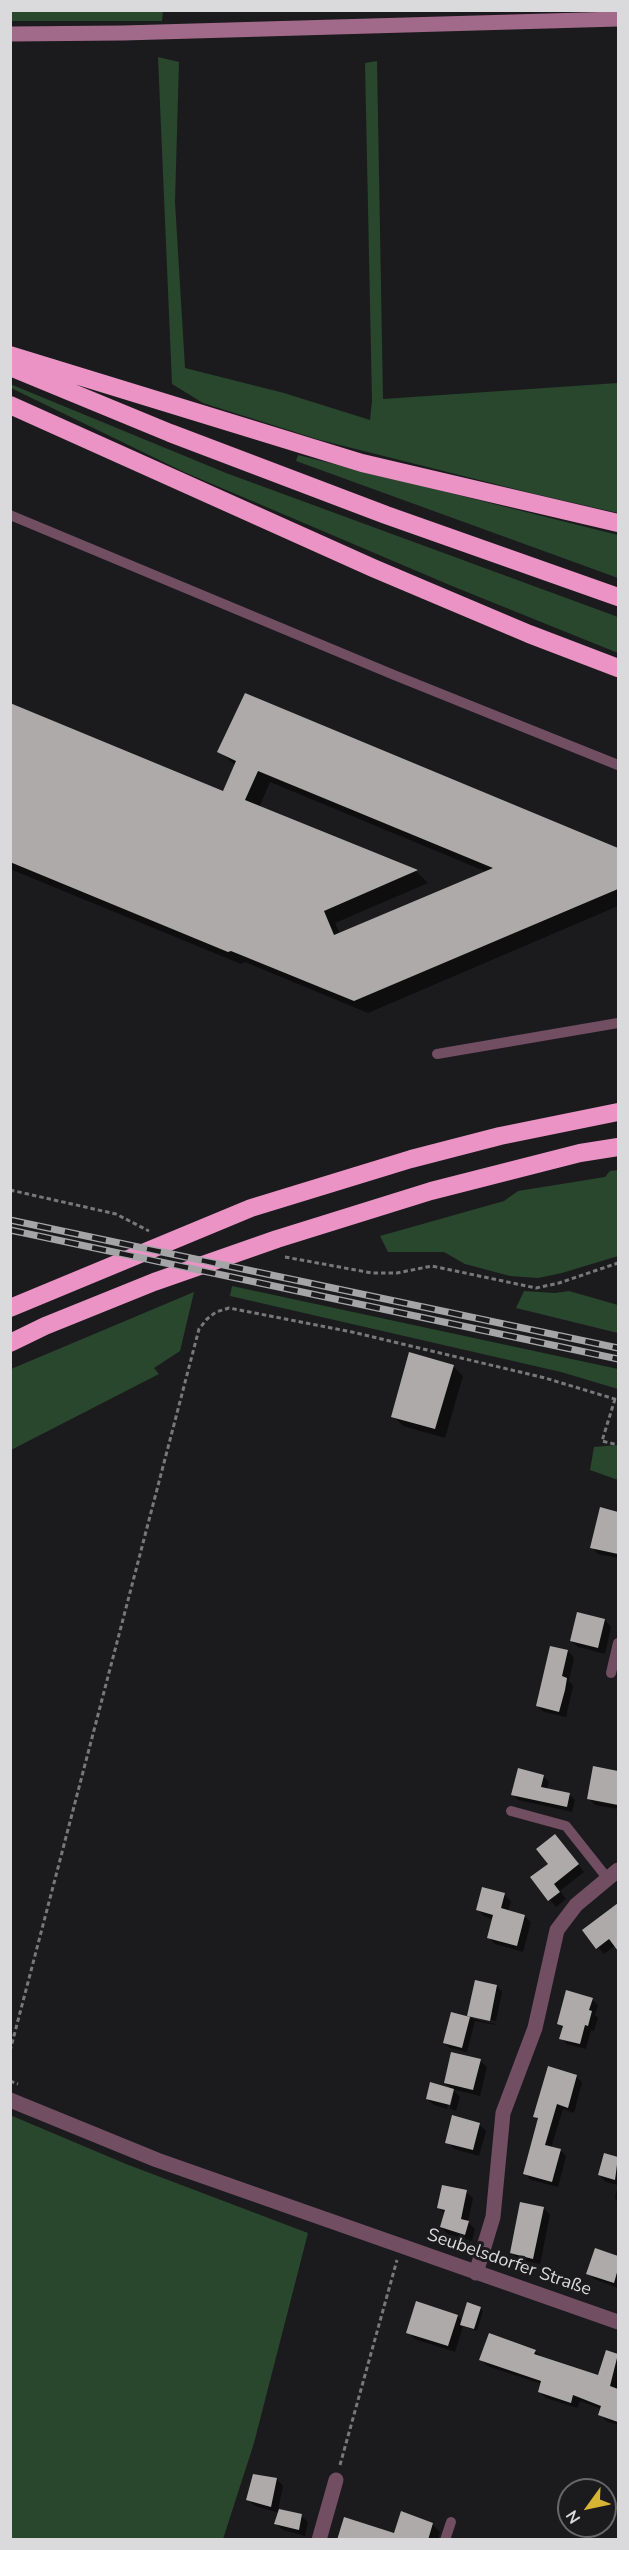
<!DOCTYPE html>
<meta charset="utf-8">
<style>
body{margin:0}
#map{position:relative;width:629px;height:2550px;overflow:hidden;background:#1b1b1d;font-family:"Nunito Sans",sans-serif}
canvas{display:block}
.frame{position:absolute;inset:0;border:12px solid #dadadc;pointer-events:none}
.north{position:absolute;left:557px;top:2478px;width:60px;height:60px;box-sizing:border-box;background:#1b1b1d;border:2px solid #676769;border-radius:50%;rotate:237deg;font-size:16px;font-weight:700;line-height:24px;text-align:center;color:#dadadc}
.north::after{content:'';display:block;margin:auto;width:21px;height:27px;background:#d8b434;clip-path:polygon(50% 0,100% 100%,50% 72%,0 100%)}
</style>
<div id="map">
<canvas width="629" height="2550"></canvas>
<div class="frame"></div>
<div class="north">N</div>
</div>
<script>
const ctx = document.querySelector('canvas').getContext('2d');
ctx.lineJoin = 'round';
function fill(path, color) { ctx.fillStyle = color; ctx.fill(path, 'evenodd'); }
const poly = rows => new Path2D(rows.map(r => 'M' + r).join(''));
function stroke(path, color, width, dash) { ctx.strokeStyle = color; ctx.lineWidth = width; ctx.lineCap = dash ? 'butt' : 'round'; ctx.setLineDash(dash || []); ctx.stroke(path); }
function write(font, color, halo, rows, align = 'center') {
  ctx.font = font + ' "Nunito Sans",sans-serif'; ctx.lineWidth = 6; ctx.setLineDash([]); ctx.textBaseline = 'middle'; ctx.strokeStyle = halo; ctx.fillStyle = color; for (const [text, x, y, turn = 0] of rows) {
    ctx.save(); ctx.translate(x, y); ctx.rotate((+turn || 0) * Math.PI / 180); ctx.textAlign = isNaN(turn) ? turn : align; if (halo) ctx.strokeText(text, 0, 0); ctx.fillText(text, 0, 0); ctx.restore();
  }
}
const green = poly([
 [10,11,11,10,163,11,162,21,11,21],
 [158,57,179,62,175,202,185,368,284,393,370,420,372,401,365,63,377,61,383,399,618,383,618,513,535,494,320,440,203,403,172,384],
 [10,384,226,473,618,617,618,653,452,586,184,472,11,388],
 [298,455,618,535,618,578,296,461],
 [618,1170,618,1256,562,1273,538,1278,510,1276,465,1264,444,1252,388,1252,380,1236,504,1201,518,1191,605,1177,610,1171],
 [232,1286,618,1369,618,1389,561,1372,230,1296],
 [524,1291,555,1293,569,1291,618,1305,618,1333,516,1308],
 [194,1292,180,1351,154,1368,159,1374,11,1450,11,1369],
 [618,1445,618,1480,590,1470,594,1447],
 [10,2115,126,2164,308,2233,254,2443,223,2539,11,2539]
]);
const shadow = poly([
 [246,695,618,849,618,906,368,1013,245,962,241,964,10,869,10,705,224,793,236,766,219,751],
 [270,782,487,872,340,934,335,923,428,883,417,872,259,808],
 [453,1366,463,1376,445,1438,403,1426,393,1416],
 [601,1509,618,1514,618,1558,598,1554,592,1547],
 [605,1620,611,1627,605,1654,578,1647,571,1641],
 [551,1647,568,1651,574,1658,569,1681,573,1686,566,1717,544,1712,537,1706],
 [594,1768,618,1772,618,1809,595,1805,589,1799],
 [543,1776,549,1782,547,1790,569,1794,575,1800,572,1812,518,1800,513,1794],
 [562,1843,584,1872,560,1891,566,1899,556,1907,532,1878,550,1864],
 [504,1895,511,1901,508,1912,524,1916,531,1922,523,1952,495,1944,488,1937,493,1919,484,1916,478,1910],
 [618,1905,618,1947,616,1945,604,1954,584,1931],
 [497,1986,502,1992,496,2021,473,2016,473,2019,495,2024,495,2025,475,2021,467,2052,450,2048,444,2043,452,2013,472,2019,469,2015],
 [592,1999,598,2005,595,2015,598,2018,594,2031,591,2030,586,2049,567,2044,561,2038,563,2029,558,2023],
 [480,2061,487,2067,480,2096,452,2089,460,2097,456,2111,450,2109,454,2092,451,2092,447,2109,434,2105,427,2099,453,2090,445,2083],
 [576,2076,582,2082,574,2113,563,2109,551,2148,560,2150,566,2156,558,2187,531,2180,525,2174,539,2121,535,2116],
 [479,2124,486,2131,479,2156,454,2149,447,2142],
 [605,2155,618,2158,618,2185,606,2182,599,2175],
 [618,2185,618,2202,615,2198],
 [466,2192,473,2198,468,2222,475,2229,472,2241,448,2234,441,2227,445,2214,439,2208],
 [544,2208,550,2215,540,2264,518,2259,512,2253],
 [596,2250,618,2257,618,2288,594,2279,588,2273],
 [480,2308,483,2311,477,2331,463,2326,455,2352,414,2339,408,2332,457,2316,463,2321],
 [535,2351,542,2357,599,2377,607,2352,618,2356,618,2425,606,2421,600,2414,601,2409,580,2401,577,2408,546,2398,539,2392,542,2384,487,2366,481,2360],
 [277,2479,283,2486,278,2510,301,2516,308,2522,305,2536,283,2530,276,2524,279,2513,255,2506,248,2500],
 [432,2524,440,2532,438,2540,339,2540,395,2535]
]);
const building = poly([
 [245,693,618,848,618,889,354,1001,231,951,228,952,10,862,10,703,223,791,236,761,217,752],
 [258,771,493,868,334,935,324,911,418,870,245,800],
 [409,1352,454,1365,435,1429,391,1417],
 [600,1507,618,1512,618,1554,590,1548],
 [577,1612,605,1619,598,1648,570,1641],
 [550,1646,568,1650,562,1676,567,1678,565,1690,559,1712,536,1706],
 [593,1766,618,1771,618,1805,587,1799],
 [518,1768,544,1775,541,1787,570,1793,567,1807,511,1795],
 [555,1834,579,1864,554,1884,560,1892,548,1901,530,1877,548,1864,536,1849],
 [482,1887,505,1893,501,1908,525,1915,517,1946,487,1938,493,1915,476,1910],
 [618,1903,618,1951,609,1939,596,1949,582,1930],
 [475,1980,497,1985,490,2021,467,2016],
 [566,1990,593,1998,589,2010,592,2011,588,2026,585,2025,580,2044,559,2039,563,2026,557,2024],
 [451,2012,470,2017,462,2048,443,2043],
 [451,2052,481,2059,473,2090,444,2083],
 [548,2066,577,2075,568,2108,557,2104,545,2145,561,2149,552,2182,523,2174,538,2118,533,2117],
 [430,2082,454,2089,450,2105,426,2099],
 [452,2115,480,2123,473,2150,445,2143],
 [604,2153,618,2157,615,2180,598,2175],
 [442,2185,467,2190,461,2219,469,2221,465,2235,440,2227,445,2210,437,2208],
 [520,2202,544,2207,533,2259,510,2253],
 [595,2248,618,2256,618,2269,614,2283,586,2274],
 [416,2301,458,2315,448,2346,406,2333],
 [467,2302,481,2307,474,2329,460,2325],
 [489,2333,536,2350,534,2354,598,2375,606,2350,618,2354,610,2386,618,2389,618,2422,598,2415,601,2406,573,2395,571,2403,538,2392,541,2381,479,2360],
 [253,2474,277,2478,271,2507,246,2500],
 [279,2509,302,2514,299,2530,274,2524],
 [401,2511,433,2523,428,2540,337,2540,344,2517,394,2533]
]);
const path = poly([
 [10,1190,116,1214,149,1231],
 [285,1257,372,1273,397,1273,432,1266,536,1288,559,1283,618,1263],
 [615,1399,602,1441,618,1445],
 [10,2051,199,1329,207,1319,216,1312,229,1308,352,1332,545,1378,618,1400],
 [10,2081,18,2084],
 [340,2465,397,2260]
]);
const lane = poly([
 [10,515,394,675,618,765],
 [437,1054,618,1023],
 [611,1673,618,1643],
 [511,1811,566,1826,608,1879],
 [445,2540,451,2522]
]);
const street = poly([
 [10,2100,157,2160,618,2322],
 [476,2273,493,2217,503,2113,535,2028,557,1930,576,1905,618,1870],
 [319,2540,336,2480]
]);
const secondary = poly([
 [10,34,123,33,618,19]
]);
const highway = poly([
 [10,355,362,463,618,523],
 [10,367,170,433,386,515,618,597],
 [10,405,373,568,529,634,618,668],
 [10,1308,251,1208,411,1159,500,1136,618,1112],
 [10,1343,45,1326,154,1282,277,1239,431,1191,580,1153,618,1147]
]);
const rail = poly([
 [10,1220,618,1348],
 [10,1230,618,1359]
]);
const streetNames = [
 ["Seubelsdorfer Straße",509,2263,19]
];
fill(green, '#29472d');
fill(shadow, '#0007');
fill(building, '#aeaaaa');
stroke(path, '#78787a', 3, [4.5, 3]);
stroke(lane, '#714e61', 10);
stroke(street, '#714e61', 15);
stroke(secondary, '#a26a8a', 15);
stroke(highway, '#eb93c5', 18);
stroke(rail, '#a5a5a7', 7);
stroke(rail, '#1b1b1d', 4.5, [14]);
write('18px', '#dadadc', '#1b1b1d', streetNames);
</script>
